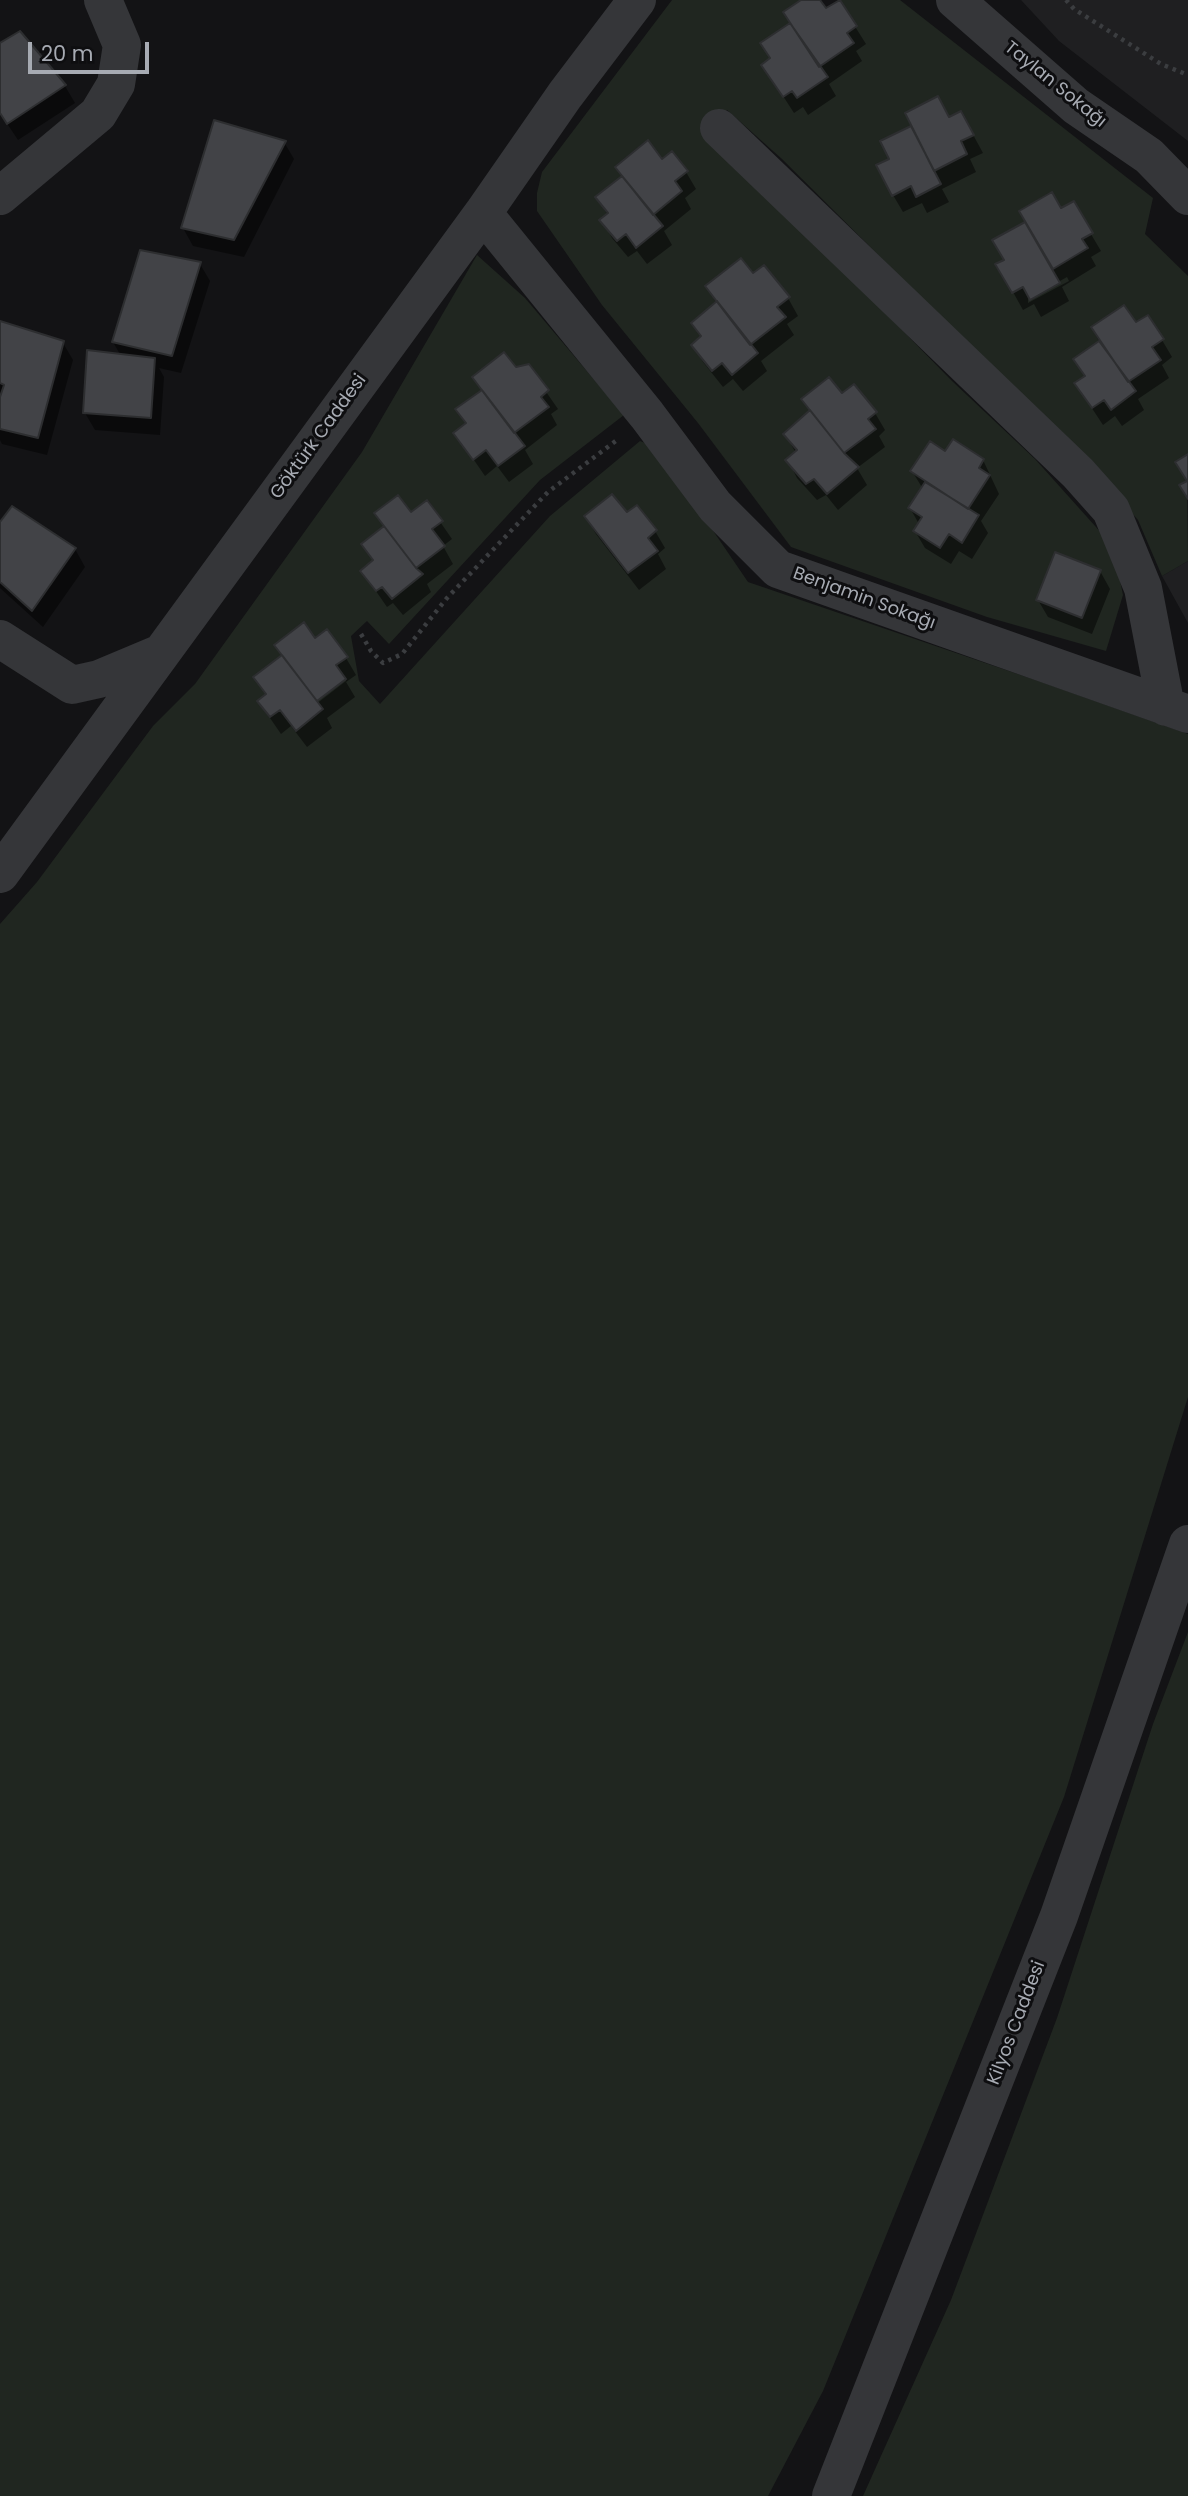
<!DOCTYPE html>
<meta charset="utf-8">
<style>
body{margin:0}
#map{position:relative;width:1188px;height:2496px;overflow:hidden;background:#131315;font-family:Poppins,sans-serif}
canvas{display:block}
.scale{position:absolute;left:28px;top:42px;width:121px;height:32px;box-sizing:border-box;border:4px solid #a7abb3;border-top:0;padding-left:9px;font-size:21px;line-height:24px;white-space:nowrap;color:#a7abb3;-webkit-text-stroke:5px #0e0e10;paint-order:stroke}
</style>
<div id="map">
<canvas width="1188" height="2496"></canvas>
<div class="scale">20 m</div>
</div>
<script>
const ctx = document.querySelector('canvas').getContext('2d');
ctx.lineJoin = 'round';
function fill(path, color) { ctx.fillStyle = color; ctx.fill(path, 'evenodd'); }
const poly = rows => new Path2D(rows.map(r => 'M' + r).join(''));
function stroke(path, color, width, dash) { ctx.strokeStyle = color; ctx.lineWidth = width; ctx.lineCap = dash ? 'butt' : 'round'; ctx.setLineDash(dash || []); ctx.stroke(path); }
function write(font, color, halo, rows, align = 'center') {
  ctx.font = font + ' Poppins,sans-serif'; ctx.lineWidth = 6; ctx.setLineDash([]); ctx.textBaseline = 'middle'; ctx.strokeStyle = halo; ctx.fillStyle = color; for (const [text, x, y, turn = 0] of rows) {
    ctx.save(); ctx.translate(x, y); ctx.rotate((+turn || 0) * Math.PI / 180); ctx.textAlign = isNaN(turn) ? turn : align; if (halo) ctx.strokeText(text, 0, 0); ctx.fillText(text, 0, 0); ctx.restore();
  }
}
const built = poly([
 [1021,0,1188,0,1188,141,1059,41],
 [1188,561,1188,623,1162,576]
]);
const green = poly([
 [672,0,801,0,783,12,790,23,760,43,770,58,761,65,782,96,792,91,797,98,827,78,819,67,854,43,847,33,857,26,840,0,900,0,1153,198,1145,234,1188,276,1188,454,1175,462,1187,481,1188,561,1162,576,1138,520,1096,472,782,159,727,110,714,119,861,288,952,381,1035,459,1113,546,1123,595,1106,651,987,617,791,547,698,423,602,305,537,211,537,193,542,172],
 [938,96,949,117,962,111,974,134,961,141,967,154,934,171,940,184,916,196,911,186,877,165,889,159,880,141,911,126,905,113],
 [647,140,662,159,672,151,688,171,675,181,682,191,653,215,663,227,637,248,626,234,617,241,600,220,608,213,595,197,622,176,615,166],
 [1051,192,1088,248,1053,269,1060,283,1030,300,1023,287,1011,293,995,265,1004,260,993,240,1025,222,1019,211],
 [741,258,753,273,764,265,790,297,777,307,785,317,750,345,758,353,732,374,722,363,712,370,691,345,701,336,717,301,705,286],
 [1148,315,1163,339,1152,347,1161,360,1128,382,1136,392,1111,410,1104,400,1092,408,1074,383,1085,376,1099,341,1091,327,1136,322],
 [828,377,842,393,854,384,876,412,868,419,876,429,814,479,806,483,786,460,797,450,783,433,810,410,802,398],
 [953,439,984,459,979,468,968,509,979,515,962,543,949,534,940,547,914,530,922,517,908,508,925,482,910,471,930,441,945,451],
 [477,255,525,298,624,415,540,480,389,644,367,621,351,636,359,681,380,704,550,516,640,441,656,447,748,582,1044,683,1188,734,1188,1397,1064,1797,823,2391,768,2496,0,2496,0,924,37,882,153,726,195,684,362,452],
 [504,352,516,367,529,364,549,390,541,397,548,407,514,433,498,466,486,450,473,460,466,423,482,390,472,377],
 [397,495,411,512,428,500,443,521,432,529,416,568,422,575,391,598,382,587,376,591,360,571,373,560,384,526,374,513],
 [303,623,315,638,347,657,336,665,346,679,317,701,323,710,296,730,280,710,269,717,257,701,266,694,253,677,282,655,274,645],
 [1188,1632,1188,2496,863,2496,951,2300,1057,2018,1153,1724]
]);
const shadow = poly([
 [804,0,818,0,825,11,839,1,866,44,856,51,862,61,829,84,836,96,808,115,803,107,794,113,763,65,771,59,762,44,791,24],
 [20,33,65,86,75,103,18,140,0,113,0,45],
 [949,119,971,131,983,153,970,159,976,172,942,189,949,202,927,213,922,203,903,212,893,195,891,159,882,142,914,126],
 [284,142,294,159,244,257,193,246,183,228],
 [662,161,686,172,696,189,685,198,691,209,664,231,672,245,647,264,637,251,628,257,612,238,602,220,608,216,597,197,623,177,617,167],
 [1073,204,1101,251,1091,257,1096,266,1062,287,1069,301,1041,317,1034,304,1023,310,998,265,1006,261,995,241,1027,222,1061,211],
 [1067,277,1069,281,1028,303,1028,299],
 [200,264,210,281,181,373,159,368,164,377,160,435,95,430,85,413,121,356,113,342],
 [764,267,788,298,798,316,787,324,794,335,761,361,767,371,743,391,733,379,723,387,703,362,693,345,702,338,693,324,717,304,707,287,753,275],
 [0,322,63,343,73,360,47,455,2,444,0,440],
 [1136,325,1162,340,1172,357,1162,365,1169,378,1138,399,1144,410,1122,426,1115,416,1103,425,1076,384,1086,377,1076,360,1101,342],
 [528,366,558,409,551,414,557,425,525,450,533,464,509,482,497,466,485,476,456,434,467,425,458,410,483,392,474,377],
 [841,396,875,413,885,430,879,436,885,447,857,468,867,485,838,510,826,495,817,500,797,478,788,460,796,453,785,434,811,412,803,399],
 [946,453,983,460,999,494,981,521,988,533,972,559,959,551,951,564,925,548,915,531,919,524,910,508,923,489,912,471],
 [427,503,452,539,443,546,453,564,427,584,431,592,403,615,393,603,387,607,362,571,374,562,364,545,385,528,376,513,411,515],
 [627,515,655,531,665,548,658,554,666,569,639,590,596,534,586,517],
 [0,525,75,549,85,567,43,627,0,588],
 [1100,571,1110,589,1092,634,1048,617,1038,600],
 [315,641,346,658,356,675,346,682,355,697,327,718,332,728,307,747,291,726,281,734,270,718,260,701,267,696,255,677,282,657,276,646],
 [346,677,346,681,311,708,309,705]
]);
const building = poly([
 [801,0,820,0,826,8,840,0,857,26,847,33,854,43,819,67,783,12,801,0],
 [790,23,828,77,797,98,792,91,783,97,761,65,770,58,760,43,790,23],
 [20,31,66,85,7,124,0,113,0,43,20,31],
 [938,96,949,117,961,111,974,135,961,141,967,154,934,171,905,113,938,96],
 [214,120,286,141,234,240,181,228,214,120],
 [911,126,941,184,916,197,911,186,892,196,876,165,889,159,880,141,911,126],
 [648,140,662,159,672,151,688,171,675,181,682,191,653,215,615,167,648,140],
 [622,176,663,226,636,248,626,234,617,241,599,220,608,213,595,197,622,176],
 [1052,192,1061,208,1074,201,1093,233,1082,239,1088,248,1053,269,1019,211,1052,192],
 [1025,222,1060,283,1030,300,1023,287,1012,293,995,264,1004,260,992,240,1025,222],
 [140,250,201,262,172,356,112,342,140,250],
 [741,258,753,273,764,265,790,297,777,307,786,317,750,345,705,286,741,258],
 [717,301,758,353,732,375,722,363,712,371,691,345,701,336,691,323,717,301],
 [1124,305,1136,322,1148,315,1164,339,1152,347,1161,360,1128,382,1091,327,1124,305],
 [0,321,64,341,38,438,0,429,0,397,4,385,0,383,0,321],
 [1099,341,1136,391,1111,410,1104,400,1092,408,1074,383,1085,376,1073,359,1099,341],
 [87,350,155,358,151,418,83,413,87,350],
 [504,352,516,367,529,364,549,390,541,397,549,407,514,433,472,377,504,352],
 [829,377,842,393,854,384,877,412,868,419,876,429,844,453,801,399,829,377],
 [482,390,525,446,498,466,486,450,473,460,453,433,466,423,455,409,482,390],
 [810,410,844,453,859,467,827,494,814,479,806,484,785,460,797,450,783,434,810,410],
 [953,439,984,459,979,468,990,475,968,509,910,471,930,441,945,451,953,439],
 [1188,454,1188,499,1179,485,1187,481,1175,462,1188,454],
 [925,482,979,515,962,543,949,534,940,548,913,531,922,517,908,508,925,482],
 [612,494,627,512,637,505,657,530,648,538,658,551,628,573,584,516,612,494],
 [398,495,411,512,427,500,443,521,432,529,445,546,416,568,374,513,398,495],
 [12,506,76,548,32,611,0,582,0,522,12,506],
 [384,526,416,568,423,574,392,599,382,587,376,591,360,571,373,560,361,544,384,526],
 [1055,552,1101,570,1082,618,1036,600,1055,552],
 [304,622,315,638,327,629,348,657,336,665,346,679,317,701,274,645,304,622],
 [282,655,323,709,296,731,280,710,270,717,257,701,266,694,253,677,282,655]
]);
const path = poly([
 [1066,0,1074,9,1161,64,1188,75],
 [361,634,371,651,383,663,402,654,447,598,548,492,617,440]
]);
const minor = poly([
 [955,0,1076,106,1149,156,1188,196],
 [719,128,1078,473,1111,510,1143,588,1166,707],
 [0,196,98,114,116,84,122,45,103,0],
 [483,213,647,415,715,506,778,569,1188,714],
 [0,639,72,685,99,679,161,653],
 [0,874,483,213,565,95,637,0]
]);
const tertiary = poly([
 [831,2496,1059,1916,1188,1544]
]);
const streetNames = [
 ["Taylan Sokağı",1055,85,39],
 ["Göktürk Caddesi",319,437,-54],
 ["Benjamin Sokağı",864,599,20],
 ["Kilyos Caddesi",1017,2023,-69]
];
fill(built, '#1f1f21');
fill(green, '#202620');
fill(shadow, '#0007');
fill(building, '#424347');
stroke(building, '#2d2e30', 2);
stroke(path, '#3b3d40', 4.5, [3.5, 5]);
stroke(minor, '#353639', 38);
stroke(tertiary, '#353639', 38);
write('18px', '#a7abb3', '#0e0e10', streetNames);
</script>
